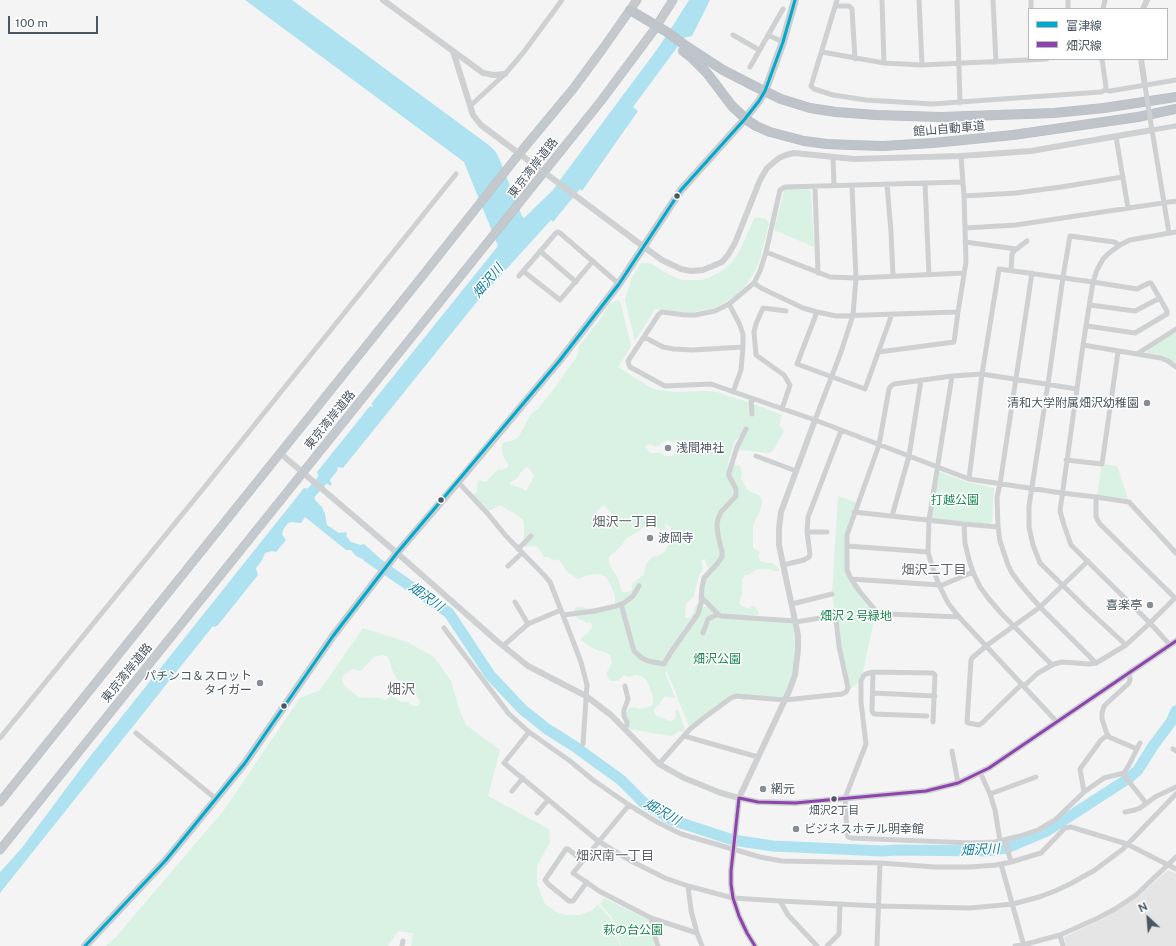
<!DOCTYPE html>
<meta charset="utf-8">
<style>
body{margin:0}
#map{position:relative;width:1176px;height:946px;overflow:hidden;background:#f4f4f4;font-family:"Public Sans","Noto Sans JP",sans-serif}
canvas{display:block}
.legend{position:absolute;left:1028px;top:8px;width:140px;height:52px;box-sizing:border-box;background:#fff;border:1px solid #b7bbc0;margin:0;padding:5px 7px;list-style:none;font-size:12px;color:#4a5661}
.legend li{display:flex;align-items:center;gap:8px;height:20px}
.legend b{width:20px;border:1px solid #b7bbc0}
.north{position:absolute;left:1128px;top:898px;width:40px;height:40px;-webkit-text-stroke:3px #fff;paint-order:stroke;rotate:334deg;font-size:11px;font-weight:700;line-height:16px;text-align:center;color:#4a5661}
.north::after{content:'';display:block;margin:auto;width:14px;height:18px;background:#4a5661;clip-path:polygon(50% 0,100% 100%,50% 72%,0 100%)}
.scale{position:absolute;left:8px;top:16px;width:90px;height:18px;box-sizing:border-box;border:2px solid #4a5661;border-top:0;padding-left:5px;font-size:12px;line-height:14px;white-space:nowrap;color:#4a5661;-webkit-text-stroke:3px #fff;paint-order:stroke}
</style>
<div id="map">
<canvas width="1176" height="946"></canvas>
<ul class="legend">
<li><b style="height:5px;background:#00a9ce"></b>富津線</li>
<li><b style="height:5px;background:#8e44ad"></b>畑沢線</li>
</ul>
<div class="north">N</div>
<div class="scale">100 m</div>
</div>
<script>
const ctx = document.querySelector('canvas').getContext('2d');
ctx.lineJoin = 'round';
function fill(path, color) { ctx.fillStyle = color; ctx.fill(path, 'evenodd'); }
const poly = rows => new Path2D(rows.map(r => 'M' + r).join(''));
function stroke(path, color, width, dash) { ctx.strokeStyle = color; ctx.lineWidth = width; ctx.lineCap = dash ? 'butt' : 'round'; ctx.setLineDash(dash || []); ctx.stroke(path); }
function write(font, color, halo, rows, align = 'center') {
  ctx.font = font + ' "Public Sans","Noto Sans JP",sans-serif'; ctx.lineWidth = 3; ctx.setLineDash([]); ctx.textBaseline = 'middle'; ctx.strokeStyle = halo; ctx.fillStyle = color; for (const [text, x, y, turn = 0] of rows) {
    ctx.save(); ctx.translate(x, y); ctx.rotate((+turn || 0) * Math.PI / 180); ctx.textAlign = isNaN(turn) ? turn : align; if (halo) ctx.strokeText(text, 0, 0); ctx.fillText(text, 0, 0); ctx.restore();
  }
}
const education = poly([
 [1168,870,1176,874,1176,946,1066,946,1064,937,1105,918,1141,894]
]);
const green = poly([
 [807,188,811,191,814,247,774,230,784,191,786,189],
 [756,217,766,219,769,224,759,262,754,273,746,285,737,294,724,303,714,308,688,313,655,309,635,341,625,300,632,277,641,263,650,263,670,275,682,280,702,280,712,276,722,271,730,264,738,254,754,219],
 [618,300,621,304,631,346,618,367,653,389,674,392,706,391,717,392,754,404,782,415,779,425,784,430,783,433,773,451,769,453,740,450,738,447,741,435,735,440,728,463,730,464,740,466,742,473,741,479,745,486,749,491,758,495,761,498,762,502,761,508,753,526,753,548,760,552,758,556,760,561,767,563,773,563,779,569,779,571,775,571,769,569,758,569,755,570,749,575,745,575,742,579,742,595,739,602,741,606,750,609,751,606,754,606,757,609,759,613,758,615,748,616,795,621,796,667,785,700,749,699,744,701,741,700,741,699,731,698,690,729,667,671,665,673,675,697,673,698,665,696,663,698,660,704,656,707,653,711,656,715,669,721,673,720,676,718,675,711,677,709,679,711,685,730,682,732,679,731,674,735,670,736,629,729,627,714,628,709,634,707,640,709,645,708,651,706,653,703,653,696,647,681,643,677,637,675,628,677,624,675,619,680,616,681,610,681,606,674,612,662,610,655,604,652,596,650,580,640,582,637,586,635,589,631,592,628,592,625,590,622,587,623,577,618,575,615,574,611,576,607,582,607,588,609,615,604,615,597,612,588,606,577,599,574,588,575,578,579,567,572,560,561,556,559,554,561,549,557,544,557,540,550,536,546,525,547,524,540,524,525,523,520,514,513,506,509,501,505,490,510,486,510,473,495,478,490,477,483,479,480,486,482,495,472,499,469,502,470,508,467,508,464,504,458,502,451,502,443,514,440,519,436,531,414,538,409,553,390,575,359,578,354,579,346,602,317,610,303],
 [669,440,671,442,677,441,681,447,675,450,675,453,672,456,665,456,660,453,651,453,649,452,645,446,650,444,656,447,659,446,661,443],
 [526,467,529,468,534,476,526,491,522,488,511,485,510,483,517,478,521,472],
 [604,505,614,517,615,522,610,525,604,524,604,521,600,518,597,513,597,510,600,509,602,506],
 [665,524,669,525,671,528,671,541,664,552,658,556,652,557,646,564,644,574,633,583,632,590,628,592,622,592,618,579,609,563,609,557,619,548,627,538,640,530,644,526,648,526,658,528,661,531,666,529],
 [706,559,705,563,708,566,709,570,700,594,709,607,705,607,701,603,697,604,690,618,685,618,686,604,694,596,699,574,702,571,703,565,701,561],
 [1176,332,1176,364,1162,355,1147,353,1147,351,1149,349],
 [1102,464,1117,466,1128,499,1097,495],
 [937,471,967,482,994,488,992,522,989,524,933,519,930,514],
 [838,496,858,503,847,535,851,579,876,611,861,681,847,691,832,594],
 [363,628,407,642,434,657,451,681,459,709,466,725,500,750,488,796,549,829,550,842,537,866,537,884,545,904,558,913,566,915,580,915,592,910,598,905,610,917,620,946,411,946,413,933,398,931,388,946,106,946,116,937,224,810,300,698,320,690],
 [383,655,388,657,391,665,391,668,397,679,403,682,407,682,411,689,415,693,420,701,418,706,413,706,408,702,402,702,391,696,386,700,379,698,358,697,344,685,342,680,343,676,348,672,352,669,361,671,374,657],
 [604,898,647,919,655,946,621,946,612,917,600,904]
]);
const water = poly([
 [245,0,292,0,490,146,496,152,499,158,522,216,524,218,553,190,563,176,658,48,674,24,689,0,710,0,692,36,684,38,633,107,638,111,582,191,580,189,553,222,551,220,480,298,343,468,338,467,332,475,330,479,330,481,332,484,330,486,319,477,317,472,370,406,372,407,373,405,371,404,498,246,464,162],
 [304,488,310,489,316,494,314,496,315,500,322,507,325,514,327,525,339,533,346,532,347,534,346,536,351,542,361,545,364,544,383,561,377,569,372,563,356,556,351,550,346,550,305,517,301,523,291,522,288,523,283,530,282,534,286,540,276,552,272,551,265,553,262,560,256,568,258,575,218,625,215,627,213,626,0,893,0,872,21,849,88,759]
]);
const river = poly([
 [304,501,332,469],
 [368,557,449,613,490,675,522,709,547,729,574,746,621,780,643,802,672,820,733,840,773,846,882,851,897,850,986,851,1007,848,1047,831,1129,778,1138,770,1153,746,1171,722,1176,711]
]);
const minor = poly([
 [837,0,811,86,814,89,833,95,866,100,932,104,1101,92,1105,90,1106,87,1102,59],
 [882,0,884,63],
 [919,0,922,65],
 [957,0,960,103],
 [993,0,996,62],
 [1031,0,1031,9],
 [1068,0,1068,9],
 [835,6,849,6,852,9,855,59],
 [1103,9,1105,0],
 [733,35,759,50],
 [768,35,783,42],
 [822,52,884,63,922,65,1047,59],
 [750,67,783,9],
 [1105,90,1110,91,1176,80],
 [470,106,505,74,523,53,562,0],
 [1116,137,1128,208],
 [833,157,834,186],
 [963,182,785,187,780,190,766,252,760,271,754,283,729,304,715,311,695,315,685,315,662,312,659,314,628,361,629,365,630,367,665,386,711,384,815,420,969,479,1062,493,1096,497,1129,502,1176,553],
 [925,183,929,275],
 [887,184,891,232,893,276],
 [815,187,818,273],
 [964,196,1016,193,1061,187,1123,177],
 [965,228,1016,225,1176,201],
 [1169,233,1152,130,1176,126],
 [965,242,1016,249],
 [1120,245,1114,242,1070,236,1063,277,1048,384,1029,506,1029,527,1033,545,1040,563,1088,610,1126,645],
 [540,251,576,282],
 [766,252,830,277,856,278,964,273],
 [1011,270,1012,254,1014,251,1027,241],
 [523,271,560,300,593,261],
 [1032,273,1000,484,997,497,998,527,1000,541,1008,565,1012,573,1020,584,1040,607,1096,663],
 [519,276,556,233,558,232,560,233,619,284],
 [754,283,761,288,803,308,817,312,836,316,958,312,966,262,964,196,961,156],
 [729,304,739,323,743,334,743,347,741,370,733,392],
 [1090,305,1135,311,1160,298],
 [817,312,797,364,865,389,892,314],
 [644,337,663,347,674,349,693,350,743,347],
 [1083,345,1161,358,1168,361,1176,367],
 [879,352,954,342,958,312],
 [1137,354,1176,329],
 [952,376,929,520,928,552,933,569,939,585,948,603,959,617,1057,722],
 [751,398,752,414],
 [782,409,790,385,784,375,756,355,754,332,756,324,763,308,786,311],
 [815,420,841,352,853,315,856,278,852,186],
 [756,456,796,471],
 [1066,460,1102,464,1118,352],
 [969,479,982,374,999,269,1093,282,1137,289,1149,283,1151,283,1167,311,1167,314,1135,333,1087,326],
 [458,482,488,514,506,536,544,575,550,582,573,641,581,662,587,685,583,744],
 [1096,497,1096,517,1100,524,1175,598,1150,623,1170,645],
 [854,512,964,524,998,527],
 [892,516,909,456,921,380],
 [964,524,965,543,969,560,973,572,980,587,989,599,1001,613,1052,665],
 [807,532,827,532],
 [847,546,928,552],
 [518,549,531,536],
 [783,565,804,560,809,557,810,554,807,532,808,517,841,431],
 [508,566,522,553],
 [851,579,939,585],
 [940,586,973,572],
 [701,597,718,614,721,616,795,621],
 [515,602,528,624],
 [621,604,634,651,642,658,648,661,664,664,671,652,698,614,701,603,702,587,704,578,717,564,722,557,722,552,718,535,717,525,718,519,721,512,736,496,736,489,729,476,729,473,737,447,746,429],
 [792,604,832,594],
 [563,615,595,611,616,606,624,603,633,596,639,586],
 [959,617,889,614,876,611,860,592,851,579,847,570,847,535,879,445,889,389,891,386,894,384,952,376,982,374,1077,389],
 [444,628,509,714,529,732,570,761,593,780,629,805,657,822,681,834,760,857,782,861,880,863,935,867,970,867,996,865,1011,862,1041,853,1065,828,1071,827,1127,844,1176,869],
 [703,633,708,619,718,614],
 [503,646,528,624,561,610],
 [873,672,872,711,874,714,927,716],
 [1129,672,1130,679,1129,683,1104,706,1102,713,1102,719,1107,734,1109,737,1137,749],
 [1022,684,982,723,979,725,968,723,967,722,971,660,972,658,986,646,1040,607,1088,561],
 [625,686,628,699,624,710,624,716,627,722,627,725,625,729],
 [1024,686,1038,673,1054,664,1062,662,1089,664,1096,663,1103,659,1126,645,1150,623,1071,545,1064,525,1060,511,1083,345,1093,282,1097,270,1103,259,1109,253,1120,245,1130,240,1176,232],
 [873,693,935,696],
 [933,722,935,675,933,673,873,672,866,674,864,675,861,681,861,702,866,744,845,798,847,833,848,837,851,838,971,843,995,842,1020,836,1038,830,1055,820,1084,792,1104,778,1124,773,1129,765,1140,743],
 [529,732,504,763,598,841,631,861,665,878,688,886,733,898,780,901,878,906,970,908,1013,904,1039,897,1055,891,1072,883,1095,870,1123,849,1176,794],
 [136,733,216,799],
 [684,736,758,757],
 [0,738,203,489,456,174],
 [1173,749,1176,751],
 [952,751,958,783],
 [659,764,690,729,705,717,731,698,736,696,785,700,842,694,846,692,848,688,839,646,836,620,834,617,832,616,796,622],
 [980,772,990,794,995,810,1000,841],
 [1123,774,1146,803],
 [512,791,523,778],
 [1084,792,1080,769,1101,740,1108,735],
 [990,794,1036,777],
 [629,805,573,873,599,891,651,918,697,933],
 [1125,812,1135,810,1140,808,1155,797,1176,787],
 [537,813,548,800],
 [1005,840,1011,862],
 [583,861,568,849,566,849,545,880,548,884,569,901,573,901,587,882],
 [1001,864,1024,946],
 [688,886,691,910,697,933,702,946],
 [780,901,788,915,817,946],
 [651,918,655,937,658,946],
 [1060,935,1063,946],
 [402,946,403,941],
 [827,946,839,934,840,904],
 [877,946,880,863],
 [1015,946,1023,945,1060,935,1098,918,1115,909,1136,895,1176,857]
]);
const tertiary = poly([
 [383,0,453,51,473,115,481,125,644,247,662,260,681,269,691,271,703,270,722,262,728,255,735,243,760,180,767,168,779,158,786,155,794,153,854,159,961,156,1031,151,1152,130],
 [1143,9,1147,0],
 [453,51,483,73,494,75,505,74],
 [1141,59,1145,86],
 [280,453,397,553,497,641,528,666,586,696,611,715,659,764,684,778,721,793,739,798,758,802,795,803,926,791,958,783,989,768,1176,641],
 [755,946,747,933,739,916,733,898,731,884,731,871,739,798,790,689,795,675,798,650,798,635,779,545,779,528,781,512,815,420]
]);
const primary = poly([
 [85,946,166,860,216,799,245,763,333,636,376,580,397,553,458,482,560,360,619,284,681,190,744,120,759,101,765,91,783,42,795,0]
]);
const trunk = poly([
 [0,802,420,279,519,154,573,89,604,47,637,0],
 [0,850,601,101,654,30,673,0]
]);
const motorway = poly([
 [630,10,667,32,686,46,723,70,756,87],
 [683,51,691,57,707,73,732,106],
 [781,99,810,108,836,112,876,115,941,117,1054,113,1104,108,1176,97],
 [770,132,804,141,827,144,851,145,883,146,933,143,1013,135,1138,117,1176,109]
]);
const minorBridge = poly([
 [1145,86,1152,130]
]);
const motorwayBridge = poly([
 [756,87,781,99],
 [732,106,747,120,756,126,770,132]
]);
const bus1 = poly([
 [85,946,166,860,245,763,333,636,376,580,397,553,560,360,619,284,681,190,744,120,759,101,765,91,783,42,795,0]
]);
const bus2 = poly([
 [739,798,758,802,795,803,926,791,958,783,989,768,1176,641],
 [739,798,731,871,731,884,733,898,739,916,747,933,755,946]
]);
const markers = [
 [677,196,3.5,"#4a5661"],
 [1147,403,4,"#868d94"],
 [668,448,4,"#868d94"],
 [441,500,3.5,"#4a5661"],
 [650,538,4,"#868d94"],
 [1150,605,4,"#868d94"],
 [260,683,4,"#868d94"],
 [284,706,3.5,"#4a5661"],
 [763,789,4,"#868d94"],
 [834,799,3.5,"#4a5661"],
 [796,829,4,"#868d94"]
];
const busNames = [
 ["畑沢2丁目",834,811]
];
const streetNames = [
 ["館山自動車道",949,129,-5],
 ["東京湾岸道路",533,168,-52],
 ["東京湾岸道路",330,420,-51],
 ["東京湾岸道路",127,673,-51]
];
const poiNames = [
 ["清和大学附属畑沢幼稚園",1139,403,"right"],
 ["浅間神社",676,448],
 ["波岡寺",658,538],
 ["喜楽亭",1142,605,"right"],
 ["パチンコ＆スロット",252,676,"right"],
 ["タイガー",252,690,"right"],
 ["網元",771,789],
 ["ビジネスホテル明幸館",804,829]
];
const parkNames = [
 ["打越公園",955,500],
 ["畑沢２号緑地",856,616],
 ["畑沢公園",717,659],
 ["萩の台公園",633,930]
];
const waterNames = [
 ["畑沢川",488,281,-50],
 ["畑沢川",426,597,35],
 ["畑沢川",662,812,29],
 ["畑沢川",980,850,-3]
];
const neighbourhoodNames = [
 ["畑沢一丁目",625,522],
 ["畑沢二丁目",934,570],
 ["畑沢南一丁目",615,856]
];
const quarterNames = [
 ["畑沢",401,690]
];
fill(education, '#e6e5e6');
fill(green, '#d9f2e3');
fill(water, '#aee2f0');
stroke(river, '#aee2f0', 11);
stroke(trunk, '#b9bec3', 9);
stroke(motorway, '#b9bec3', 10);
stroke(minor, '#ced0d2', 5);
stroke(tertiary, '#ced0d2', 6);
stroke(primary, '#caced1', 8);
stroke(trunk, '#c4c9cd', 8);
stroke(motorway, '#bec4c9', 9);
stroke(motorwayBridge, '#b9bec3', 10, []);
stroke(minorBridge, '#ced0d2', 5);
stroke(motorwayBridge, '#bec4c9', 9);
stroke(bus1, '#00a9ce', 3);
stroke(bus2, '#8e44ad', 3);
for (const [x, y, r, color] of markers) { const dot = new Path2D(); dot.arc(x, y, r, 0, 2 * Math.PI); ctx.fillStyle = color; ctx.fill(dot); stroke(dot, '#fff', 1.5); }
write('11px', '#4a5661', '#fff', busNames);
write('12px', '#4a5661', '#fff', streetNames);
write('12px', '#4a5661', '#fff', poiNames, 'left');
write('12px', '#17864f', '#fff', parkNames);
write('italic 13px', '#0c7c9b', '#fff', waterNames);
write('13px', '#5f6368', '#fff', neighbourhoodNames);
write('14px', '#5f6368', '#fff', quarterNames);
</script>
